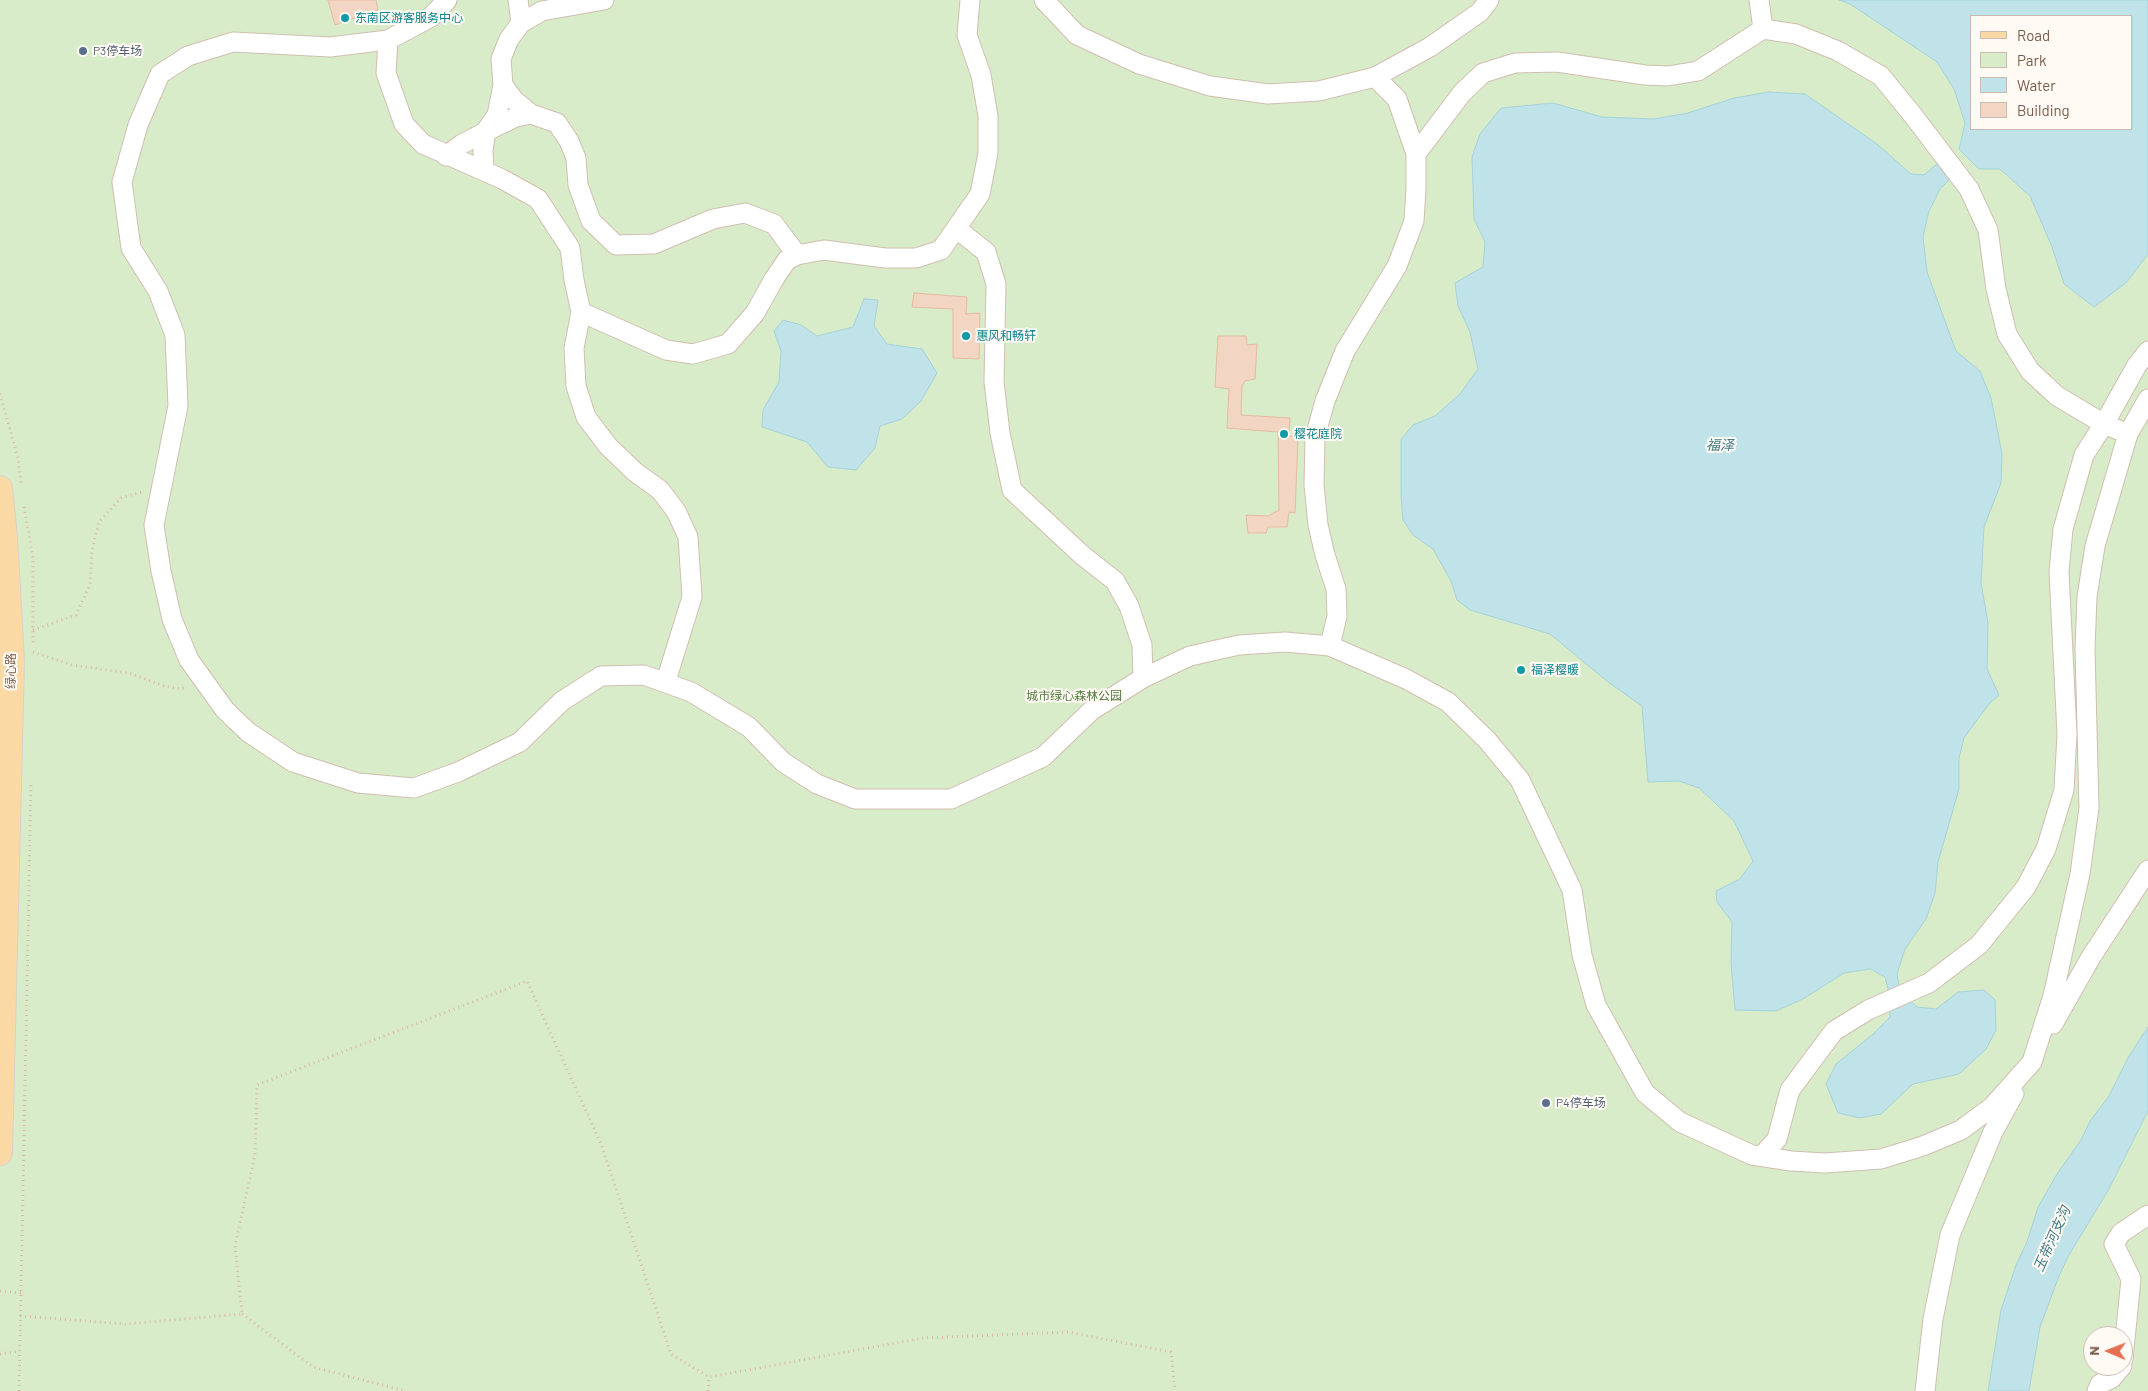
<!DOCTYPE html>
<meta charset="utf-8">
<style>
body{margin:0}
#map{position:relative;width:2148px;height:1391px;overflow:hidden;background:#fdf6ec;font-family:Barlow,sans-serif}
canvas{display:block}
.legend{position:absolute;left:1970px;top:15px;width:162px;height:115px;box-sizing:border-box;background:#fffaf3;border:1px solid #cabbb1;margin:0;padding:6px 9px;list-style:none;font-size:15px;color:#7a5c4d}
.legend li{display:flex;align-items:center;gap:10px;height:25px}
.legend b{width:25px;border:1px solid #cabbb1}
.north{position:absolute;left:2083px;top:1326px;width:50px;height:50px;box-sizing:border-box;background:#fffaf3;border:1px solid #cabbb1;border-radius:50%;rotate:271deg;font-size:14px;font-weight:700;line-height:20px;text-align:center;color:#7a5c4d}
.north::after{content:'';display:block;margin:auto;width:18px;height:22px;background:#e76f51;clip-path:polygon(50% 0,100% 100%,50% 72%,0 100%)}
</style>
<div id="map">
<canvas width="2148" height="1391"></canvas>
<ul class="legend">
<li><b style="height:6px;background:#fbd9a5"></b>Road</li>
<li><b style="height:14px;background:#d8ecc9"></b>Park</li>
<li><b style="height:14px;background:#bfe3e8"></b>Water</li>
<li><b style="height:14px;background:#f3d5c3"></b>Building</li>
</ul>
<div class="north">N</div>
</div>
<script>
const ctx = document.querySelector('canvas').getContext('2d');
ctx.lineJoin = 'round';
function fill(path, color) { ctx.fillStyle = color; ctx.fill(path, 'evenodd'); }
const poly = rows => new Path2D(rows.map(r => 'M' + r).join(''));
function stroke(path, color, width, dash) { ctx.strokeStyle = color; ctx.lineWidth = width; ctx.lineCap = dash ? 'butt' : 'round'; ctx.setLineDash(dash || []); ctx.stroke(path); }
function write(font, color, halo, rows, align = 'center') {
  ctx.font = font + ' Barlow,"Noto Sans SC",sans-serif'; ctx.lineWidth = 4; ctx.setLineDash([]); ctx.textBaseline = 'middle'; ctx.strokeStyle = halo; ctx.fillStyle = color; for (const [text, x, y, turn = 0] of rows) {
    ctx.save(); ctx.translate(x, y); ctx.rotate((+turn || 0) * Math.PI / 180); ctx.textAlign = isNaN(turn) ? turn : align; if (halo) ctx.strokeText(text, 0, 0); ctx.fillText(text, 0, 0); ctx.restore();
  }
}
const green = poly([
 [0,0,2148,0,2148,1391,0,1391],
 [1972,16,2132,16,2132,129,1972,129],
 [2093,1336,2123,1336,2123,1366,2093,1366]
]);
const water = poly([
 [1839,0,2148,0,2148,254,2126,283,2094,307,2064,284,2052,247,2030,196,2000,169,1979,169,1959,149,1965,123,1954,89,1937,62,1850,4,1839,0],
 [2132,16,2132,129,1972,129,1972,16,2132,16],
 [1769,92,1805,94,1877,144,1911,174,1924,175,1937,164,1949,180,1940,189,1929,211,1923,237,1927,272,1956,351,1980,371,1991,398,2002,454,2001,483,1984,527,1981,583,1988,623,1987,669,1999,695,1988,705,1964,738,1959,758,1959,789,1938,862,1935,893,1926,919,1905,949,1897,974,1900,992,1917,1007,1936,1009,1958,992,1984,990,1995,1000,1996,1030,1986,1049,1959,1074,1913,1084,1881,1114,1860,1118,1838,1113,1826,1084,1836,1064,1872,1035,1890,1017,1888,989,1885,977,1870,969,1844,973,1803,999,1776,1011,1735,1010,1731,963,1732,922,1717,902,1716,891,1740,879,1753,861,1734,821,1699,788,1679,781,1648,782,1642,706,1608,682,1550,634,1470,610,1457,600,1451,581,1433,549,1413,535,1403,520,1401,495,1401,439,1413,425,1435,416,1460,394,1478,369,1470,332,1458,306,1455,283,1483,267,1485,242,1474,219,1472,157,1480,134,1501,108,1553,103,1602,117,1654,119,1688,113,1734,98,1769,92],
 [864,299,878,300,874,326,887,344,922,349,937,373,921,401,902,419,880,426,875,448,856,470,828,467,807,442,762,427,763,410,779,382,781,351,774,331,783,320,801,325,817,336,853,327,864,299],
 [2148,1027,2148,1111,2109,1189,2069,1255,2059,1276,2040,1327,2029,1391,1988,1391,2001,1310,2016,1265,2027,1242,2038,1207,2057,1174,2081,1140,2090,1121,2109,1096,2129,1056,2148,1027]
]);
const building = poly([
 [328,0,376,0,378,10,335,25,328,0],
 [914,293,967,297,966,314,980,313,979,359,953,358,953,309,912,307,914,293],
 [1218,336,1246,336,1247,345,1257,344,1255,379,1245,381,1242,386,1241,415,1290,418,1289,436,1298,437,1295,513,1289,512,1287,527,1268,527,1266,533,1248,533,1246,515,1268,516,1279,510,1278,432,1227,428,1229,389,1215,387,1218,336]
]);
const path = poly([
 [0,394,18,458,21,484],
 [24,507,33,558,33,643],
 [33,630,76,615,90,585,92,550,99,522,121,498,142,492],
 [33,652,72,665,129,673,164,686,181,689,187,687],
 [0,1291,21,1293],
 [242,1314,313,1367,405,1391],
 [20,1316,125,1324,242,1314,235,1246,255,1155,257,1085,527,981,601,1144,671,1354,709,1377,923,1338,1068,1332,1171,1352,1175,1391],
 [0,1354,19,1351],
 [19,1391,31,784],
 [708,1391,709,1377]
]);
const minor = poly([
 [447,0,431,17,388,40,330,47,233,42,188,56,160,74,138,125,122,182,131,248,158,291,175,335,178,406,154,525,161,571,172,619,189,660,225,710,248,732,293,762,358,783,414,788,458,772,520,742,562,701,601,676,644,675,691,692,749,727,783,762,817,784,855,799,951,799,1043,757,1092,710,1143,678,1190,656,1239,645,1285,642,1330,646,1406,679,1448,702,1487,740,1520,780,1572,890,1582,955,1596,1005,1645,1093,1680,1122,1752,1155,1791,1161,1825,1163,1881,1159,1923,1146,1961,1130,1992,1107,2032,1062,2053,996,2064,946,2080,874,2089,808,2085,649,2087,597,2095,546,2128,434,2148,399],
 [518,0,521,23],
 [604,0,542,11,521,23,509,39,501,59,503,85,514,100,531,114,557,123,569,141,576,158,578,185,591,221,616,245,654,244,713,219,745,213,774,224,797,255],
 [1044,0,1077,35,1139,64,1210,86,1268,94,1319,91,1375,77,1430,47,1480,12,1489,0],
 [1759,0,1763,29],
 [388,40,386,73,404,124,423,144,502,179,538,199,570,248,574,280,581,312,574,348,576,386,586,417,608,446,635,472,660,490,676,511,688,537,692,597,666,681],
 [1416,154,1462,93,1483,73,1515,63,1557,62,1645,75,1668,76,1698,71,1763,29,1796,34,1838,51,1881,76,1915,118,1969,189,1988,230,1996,289,2007,334,2030,371,2057,396,2104,424,2128,434],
 [446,156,462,144,495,127,516,117,531,114],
 [484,171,483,150,486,131,497,115,503,85],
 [957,229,986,252,996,284,994,382,1000,433,1012,490,1082,555,1115,581,1129,606,1142,645,1143,678],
 [581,312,666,350,693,354,728,344,755,313,774,279,787,260,797,255,824,250,885,258,916,258,941,250,980,194,988,153,988,116,981,75,967,35,970,0],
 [1330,646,1337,616,1336,589,1325,555,1318,525,1314,485,1315,437,1325,401,1345,351,1397,266,1414,221,1416,189,1416,154,1397,99,1375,77],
 [2053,1024,2091,957,2148,870],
 [1762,1156,1777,1139,1790,1090,1834,1031,1868,1010,1929,983,1979,945,2026,887,2046,849,2064,790,2067,734,2059,572,2063,529,2084,455,2104,424,2137,365,2148,351],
 [2123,1359,2131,1279,2114,1244,2121,1233,2148,1215],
 [1925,1391,1933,1319,1950,1235,1993,1132,2014,1094],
 [2097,1391,2100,1384,2112,1378,2122,1366]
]);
const major = poly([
 [0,488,5,537,12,661,0,1153]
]);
const markers = [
 [345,18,5,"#0f9aa8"],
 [83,51,5,"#5c6f8a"],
 [966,336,5,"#0f9aa8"],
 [1284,434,5,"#0f9aa8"],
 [1521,670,5,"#0f9aa8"],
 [1546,1103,5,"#5c6f8a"]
];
const cultureNames = [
 ["东南区游客服务中心",355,18],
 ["惠风和畅轩",976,336],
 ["樱花庭院",1294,434],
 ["福泽樱暖",1531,670]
];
const serviceNames = [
 ["P3停车场",93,51],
 ["P4停车场",1556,1103]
];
const streetNames = [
 ["绿心路",11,671,-90]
];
const parkNames = [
 ["城市绿心森林公园",1074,696]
];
const waterNames = [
 ["福泽",1720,445],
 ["玉带河支沟",2052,1239,-66]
];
fill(green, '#d8ecc9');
fill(water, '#bfe3e8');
stroke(water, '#a5d3da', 1);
fill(building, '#f3d5c3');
stroke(building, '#e6bba3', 1);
stroke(minor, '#d1beb0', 21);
stroke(major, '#dad1cd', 26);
stroke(path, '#d9b8a5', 3, [1, 4]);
stroke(minor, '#fff', 19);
stroke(major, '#fbd9a5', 24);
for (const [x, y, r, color] of markers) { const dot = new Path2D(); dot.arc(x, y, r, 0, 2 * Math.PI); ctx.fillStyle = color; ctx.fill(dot); stroke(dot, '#fffaf3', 2); }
write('12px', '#0d838f', '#fffaf3', cultureNames, 'left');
write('12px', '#4e5e75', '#fffaf3', serviceNames, 'left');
write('12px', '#7a5c4d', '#fffaf3', streetNames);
write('12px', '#537a41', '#fffaf3', parkNames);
write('italic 14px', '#437c86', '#fffaf3', waterNames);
</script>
